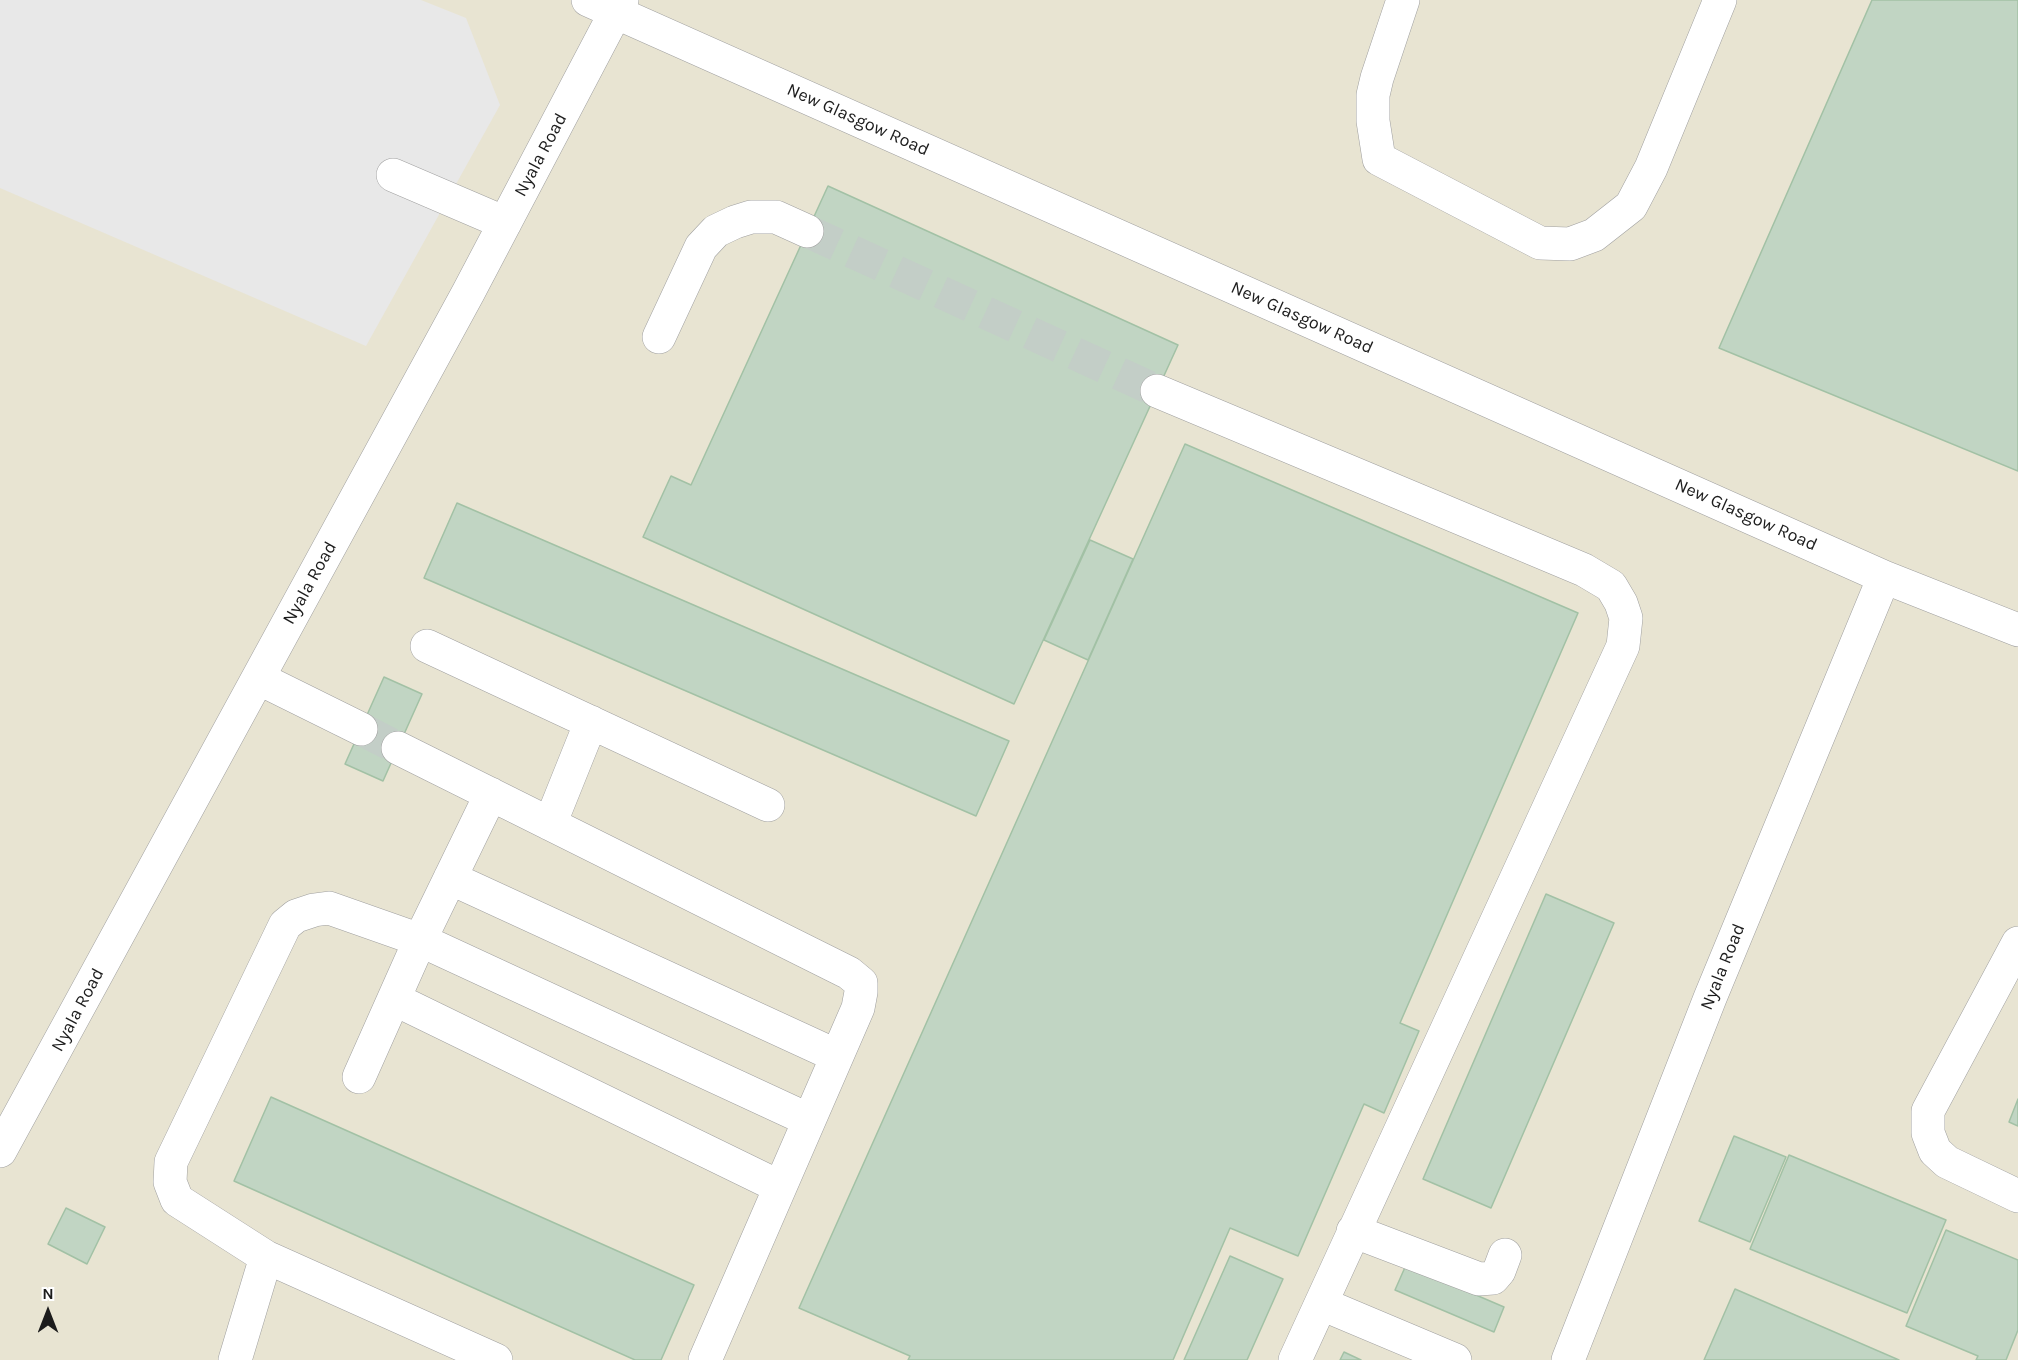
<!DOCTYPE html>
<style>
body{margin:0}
#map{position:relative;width:2018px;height:1360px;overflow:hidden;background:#e1eee5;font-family:Karla,sans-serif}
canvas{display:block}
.north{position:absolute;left:18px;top:1282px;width:60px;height:60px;-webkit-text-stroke:4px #fff;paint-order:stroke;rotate:0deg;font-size:16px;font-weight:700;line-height:24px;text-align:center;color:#1c1c1c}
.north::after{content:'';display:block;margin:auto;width:21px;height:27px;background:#1c1c1c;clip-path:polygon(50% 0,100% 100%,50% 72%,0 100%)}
</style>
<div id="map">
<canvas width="2018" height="1360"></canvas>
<div class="north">N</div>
</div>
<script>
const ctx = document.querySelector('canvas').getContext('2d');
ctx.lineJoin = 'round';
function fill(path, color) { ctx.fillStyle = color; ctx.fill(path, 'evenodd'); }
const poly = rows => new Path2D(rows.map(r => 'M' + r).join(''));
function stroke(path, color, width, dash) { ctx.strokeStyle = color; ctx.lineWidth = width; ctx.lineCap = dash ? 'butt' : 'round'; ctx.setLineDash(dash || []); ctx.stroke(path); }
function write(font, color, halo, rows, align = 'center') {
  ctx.font = font + ' Karla,sans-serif'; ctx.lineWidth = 4.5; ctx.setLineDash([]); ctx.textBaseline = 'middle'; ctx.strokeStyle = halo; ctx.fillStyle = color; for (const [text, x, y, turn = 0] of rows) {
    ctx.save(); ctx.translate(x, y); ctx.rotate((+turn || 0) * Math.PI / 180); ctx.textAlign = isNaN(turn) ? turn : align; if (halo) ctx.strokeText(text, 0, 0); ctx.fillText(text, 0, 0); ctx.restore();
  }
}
const industrial = poly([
 [0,0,2018,0,2018,1360,0,1360]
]);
const parking = poly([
 [0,0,421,0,466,18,500,105,366,346,0,188]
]);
const building = poly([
 [1872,0,2018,0,2018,471,1719,348,1872,0],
 [828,186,1178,345,1014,704,643,537,671,476,691,485,828,186],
 [1185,444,1578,613,1400,1023,1419,1031,1384,1113,1364,1104,1298,1256,1230,1228,1173,1360,908,1360,910,1356,799,1308,1185,444],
 [457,503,1009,741,976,816,424,578,457,503],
 [1090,540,1133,559,1088,660,1044,640,1090,540],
 [384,677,422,694,383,781,345,764,384,677],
 [1546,894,1614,923,1491,1208,1423,1179,1546,894],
 [271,1097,694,1285,661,1360,635,1360,234,1181,271,1097],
 [2018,1099,2018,1126,2009,1122,2018,1099],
 [1734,1136,1786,1157,1750,1242,1699,1221,1734,1136],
 [1789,1155,1946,1220,1907,1313,1750,1249,1789,1155],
 [66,1208,105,1227,87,1264,48,1244,66,1208],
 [1946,1230,2018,1260,2018,1330,2006,1360,1976,1360,1978,1356,1906,1326,1946,1230],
 [1230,1256,1283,1279,1247,1360,1184,1360,1230,1256],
 [1406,1265,1504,1307,1494,1332,1395,1290,1406,1265],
 [1735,1289,1899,1360,1704,1360,1735,1289],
 [1344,1352,1361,1360,1340,1360,1344,1352]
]);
const minorTunnel = poly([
 [807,231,1157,391],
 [361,729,398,748]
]);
const minor = poly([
 [588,0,1884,577,2018,630],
 [1403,0,1377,78,1373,95,1373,121,1379,159,1540,243,1570,244,1594,235,1631,206,1651,168,1720,0],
 [393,175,505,223],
 [659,337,701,247,716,231,735,222,751,217,776,217,807,231],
 [1157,391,1584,570,1611,586,1621,603,1626,618,1623,646,1295,1360],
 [427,646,768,805],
 [258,678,361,729],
 [398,748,849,973,861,983,861,992,858,1008,705,1360],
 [550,824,591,722],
 [450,878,837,1056],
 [2018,943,1928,1111,1928,1133,1935,1151,1947,1162,2018,1196],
 [394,999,780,1187],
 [359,1077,420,940,491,794],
 [0,1151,468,293,622,0],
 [1353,1231,1479,1279,1493,1278,1499,1271,1505,1255],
 [266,1257,177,1200,170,1182,171,1162,285,925,296,916,314,910,329,908,420,940,809,1120],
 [1322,1304,1455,1360],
 [235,1360,266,1257,496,1360],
 [1568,1360,1710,998,1884,577]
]);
const streetNames = [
 ["New Glasgow Road",858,120,24],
 ["Nyala Road",541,155,-62],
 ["New Glasgow Road",1302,318,24],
 ["New Glasgow Road",1746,515,24],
 ["Nyala Road",310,583,-61],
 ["Nyala Road",1723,967,-68],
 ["Nyala Road",78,1010,-62]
];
fill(industrial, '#e8e4d2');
fill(parking, '#e8e8e8');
fill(building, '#c1d5c3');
stroke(building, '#a2c1a5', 1.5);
stroke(minorTunnel, '#c3cec7', 33, [33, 16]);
stroke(minor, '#a0a0a0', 34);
stroke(minor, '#fff', 33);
write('18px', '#1c1c1c', '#fff', streetNames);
</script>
